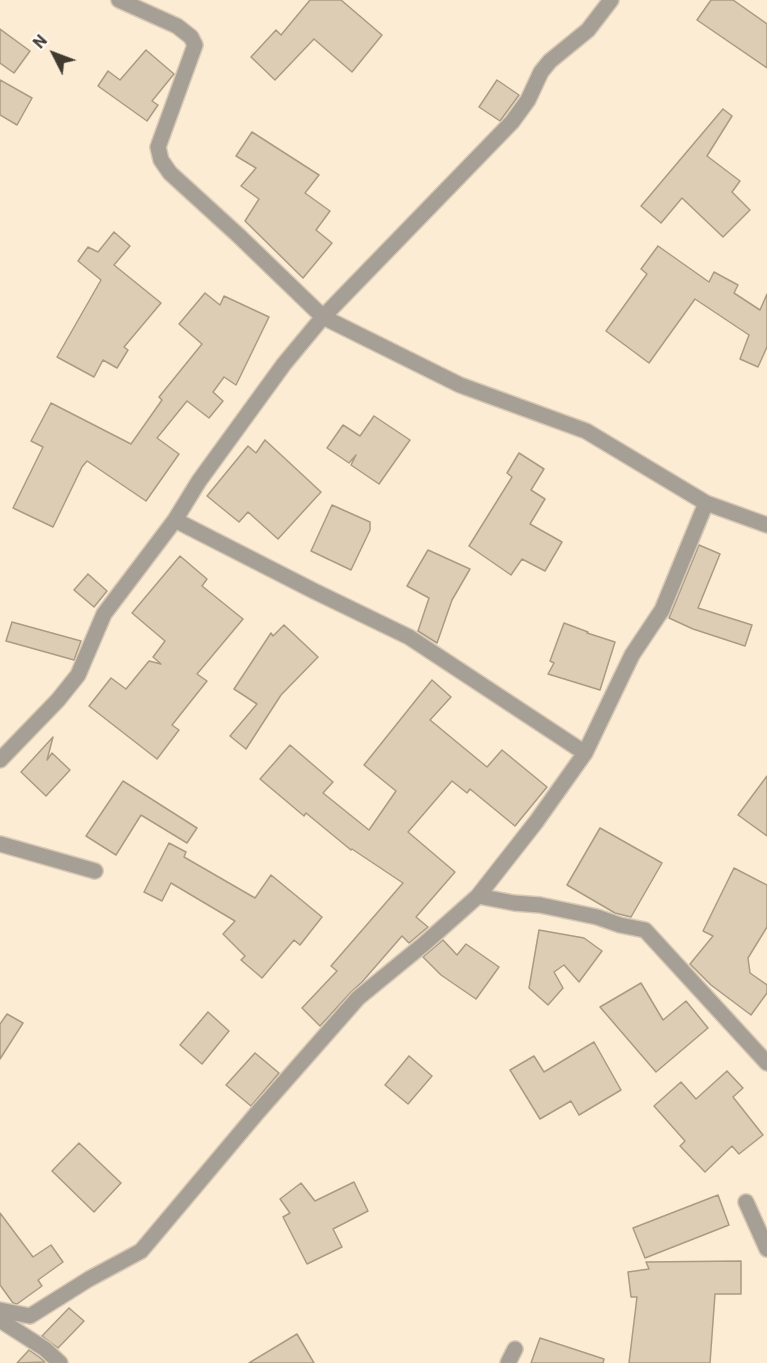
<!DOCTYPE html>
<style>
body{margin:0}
#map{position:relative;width:767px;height:1363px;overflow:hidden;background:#fcecd4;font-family:Roboto,sans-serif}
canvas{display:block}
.north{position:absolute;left:24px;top:24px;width:60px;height:60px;-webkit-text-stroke:4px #fefbf6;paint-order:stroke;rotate:312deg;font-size:16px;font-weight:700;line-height:24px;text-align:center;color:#413a31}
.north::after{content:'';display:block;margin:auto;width:21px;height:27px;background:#413a31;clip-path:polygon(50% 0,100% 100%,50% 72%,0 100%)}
</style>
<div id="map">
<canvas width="767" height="1363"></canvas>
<div class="north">N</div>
</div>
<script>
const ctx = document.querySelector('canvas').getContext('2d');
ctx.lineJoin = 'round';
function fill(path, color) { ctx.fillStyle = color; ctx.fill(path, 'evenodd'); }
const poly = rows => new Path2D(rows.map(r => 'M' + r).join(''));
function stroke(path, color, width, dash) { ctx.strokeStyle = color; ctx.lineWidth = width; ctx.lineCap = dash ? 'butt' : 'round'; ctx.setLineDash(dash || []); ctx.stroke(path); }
const building = poly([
 [310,0,341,0,382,35,352,72,314,39,275,80,251,57,276,30,281,35,310,0],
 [711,0,733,0,767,24,767,68,697,20,711,0],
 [0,29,30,51,14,73,0,63,0,29],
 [146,50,174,74,152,101,158,105,147,121,98,86,108,71,120,80,146,50],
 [0,80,32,98,17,125,0,115,0,80],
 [497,80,519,95,500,121,479,107,497,80],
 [723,109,732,116,707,156,740,181,732,192,750,210,723,237,682,198,661,223,641,206,723,109],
 [252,132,319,175,305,193,330,211,316,230,332,243,303,278,245,221,259,199,241,186,256,168,236,156,252,132],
 [114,232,130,246,114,265,161,303,124,347,128,350,117,368,103,360,94,377,57,357,101,280,78,261,88,247,98,252,114,232],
 [658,246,709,282,714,272,738,285,734,293,760,310,767,294,767,347,758,367,740,359,749,335,695,299,649,363,606,331,647,274,641,269,658,246],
 [205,293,220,305,224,296,269,317,236,385,224,377,213,392,223,401,209,418,187,401,157,438,179,454,146,501,87,461,82,467,53,527,13,508,43,447,31,441,51,403,131,444,162,400,159,397,202,344,179,324,205,293],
 [374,416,410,440,379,484,351,465,356,455,349,463,327,448,343,425,360,436,374,416],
 [265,440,321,492,278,539,248,512,239,522,207,496,248,446,256,453,265,440],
 [519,453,544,469,531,490,545,499,530,524,562,542,545,571,522,559,511,575,469,546,512,477,507,473,519,453],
 [332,505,370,522,370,530,351,570,311,551,332,505],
 [699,545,720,554,698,608,752,625,745,646,693,629,669,618,699,545],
 [428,550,470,569,452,600,437,643,418,631,429,598,407,586,428,550],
 [180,556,207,579,202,586,243,619,197,674,207,681,172,725,179,730,157,759,89,706,111,678,126,689,149,661,161,664,153,657,165,641,132,613,180,556],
 [88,574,107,591,94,607,74,590,88,574],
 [12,622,81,641,74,660,6,641,12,622],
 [564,623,588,632,587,633,615,642,600,690,548,674,554,663,550,661,564,623],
 [284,625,318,657,281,695,246,749,230,736,257,704,234,689,271,633,273,636,284,625],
 [432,680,451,697,430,720,487,767,502,750,547,787,515,826,470,789,467,793,452,781,408,832,455,872,416,917,428,927,409,943,402,936,362,982,351,992,320,1026,302,1008,337,971,331,966,403,883,352,849,351,850,306,813,304,816,260,779,290,745,333,782,323,793,369,830,396,791,364,765,432,680],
 [53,737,47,760,52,753,70,770,46,796,21,772,53,737],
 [767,776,767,836,738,815,767,776],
 [123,781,197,828,187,843,141,815,116,855,86,836,123,781],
 [600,828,662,863,631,917,615,913,567,885,600,828],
 [169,843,186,852,184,857,255,898,271,875,322,917,300,945,294,940,262,978,241,960,245,956,223,934,235,921,171,883,162,901,144,892,169,843],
 [734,868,767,885,767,927,748,958,750,973,767,985,767,993,751,1015,711,985,690,964,713,936,703,931,734,868],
 [539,930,584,938,602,951,579,982,564,965,554,972,563,988,548,1005,529,988,539,930],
 [443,940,457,955,466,944,499,967,476,999,441,975,423,957,443,940],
 [641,983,663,1020,686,1001,708,1028,656,1072,600,1007,641,983],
 [208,1012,229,1031,202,1064,180,1045,208,1012],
 [7,1014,23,1023,0,1059,0,1024,7,1014],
 [594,1042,621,1090,579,1115,571,1101,540,1119,510,1070,534,1056,544,1072,594,1042],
 [255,1053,279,1073,251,1106,226,1085,255,1053],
 [409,1056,432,1076,408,1104,385,1085,409,1056],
 [727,1071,743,1088,733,1097,763,1135,739,1154,732,1146,705,1172,680,1146,685,1141,654,1106,681,1082,696,1099,727,1071],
 [79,1143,121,1183,94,1212,52,1171,79,1143],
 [354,1182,368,1211,333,1229,342,1247,307,1264,283,1217,290,1213,280,1199,301,1183,315,1201,354,1182],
 [718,1195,729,1225,645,1258,633,1228,718,1195],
 [0,1213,33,1257,51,1245,63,1262,38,1280,42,1286,17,1304,13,1303,0,1285,0,1213],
 [741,1261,741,1294,715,1294,710,1363,629,1363,637,1297,631,1297,628,1272,649,1269,646,1262,741,1261],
 [69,1308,84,1321,58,1348,42,1336,69,1308],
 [297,1334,314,1363,249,1363,297,1334],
 [540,1338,604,1359,603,1363,531,1363,540,1338],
 [29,1350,39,1357,45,1362,17,1363,29,1350]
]);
const minor = poly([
 [119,0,177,26,191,37,195,45,158,147,161,160,170,173,238,235,323,317,460,385,586,431,706,503,767,525],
 [175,520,314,591,409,637,585,753],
 [0,760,58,700,78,675,104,614,175,520,199,481,284,364,323,317,512,122,528,100,541,72,550,61,588,30,611,0],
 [0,844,95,871],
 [478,896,514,903,540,905,597,917,620,925,645,930,767,1063],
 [746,1202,767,1249],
 [0,1310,30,1316,89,1279,141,1251,257,1113,358,998,424,944,478,896,536,822,585,753,632,655,662,610,706,503],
 [0,1320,45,1349,60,1363],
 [508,1363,515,1349]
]);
fill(building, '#ddcdb5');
stroke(building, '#a99b84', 1.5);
stroke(minor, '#d7c8b3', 18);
stroke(minor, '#a69f95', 15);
</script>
